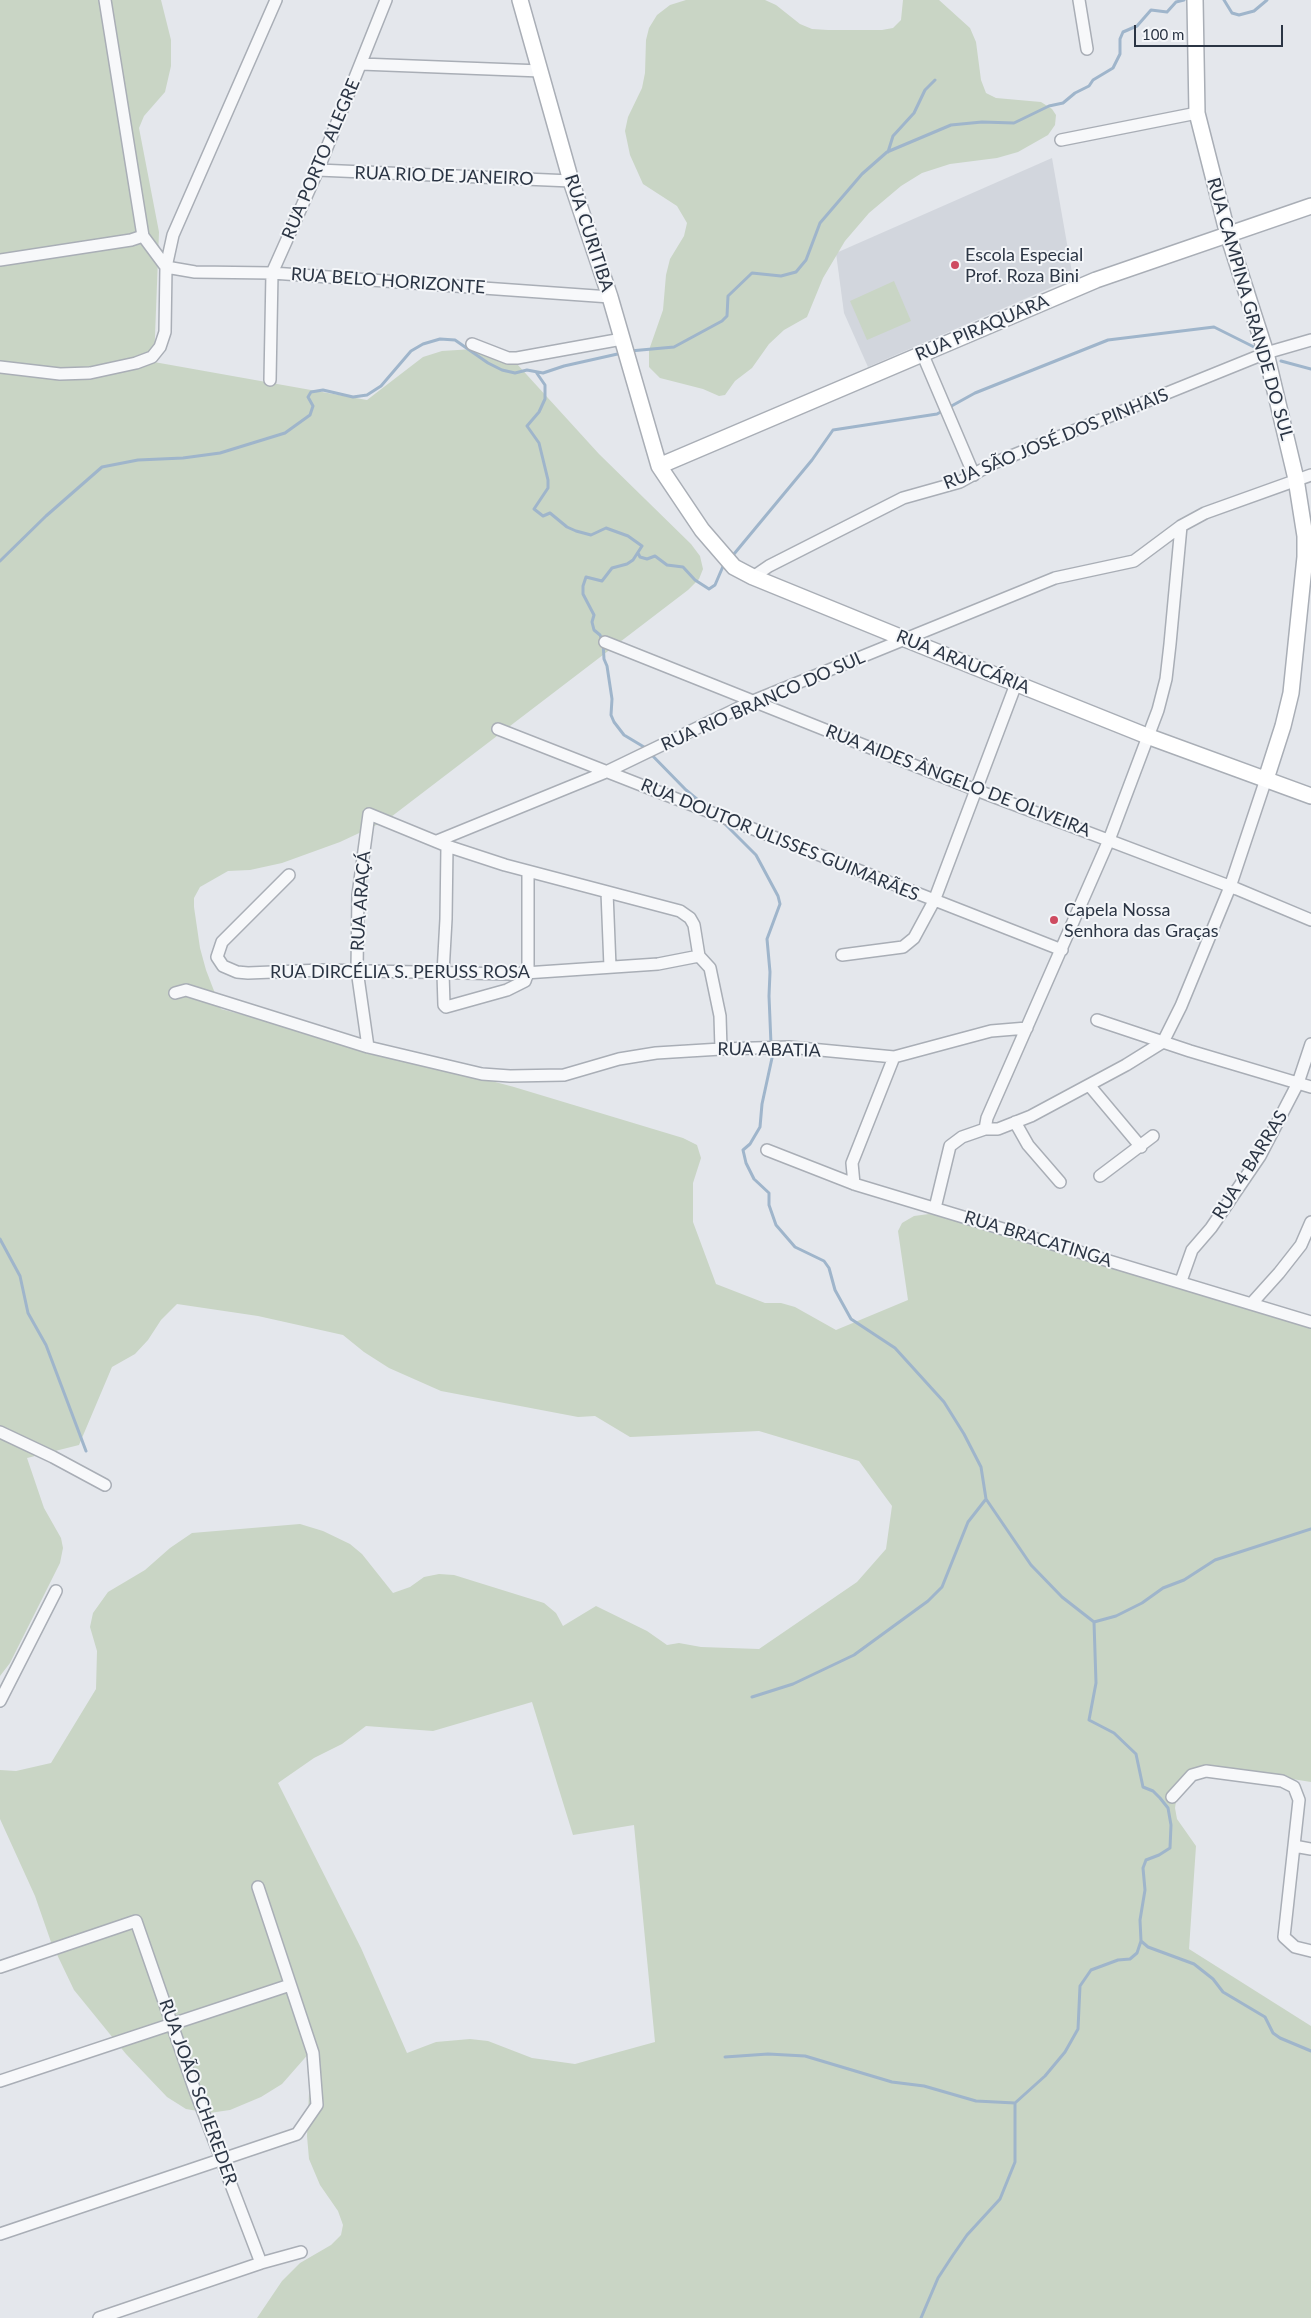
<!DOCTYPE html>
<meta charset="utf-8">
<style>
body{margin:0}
#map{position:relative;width:1311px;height:2318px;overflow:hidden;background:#e4e7ec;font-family:Lato,sans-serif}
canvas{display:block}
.scale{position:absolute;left:1134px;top:25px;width:149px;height:22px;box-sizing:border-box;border:2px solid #2b3544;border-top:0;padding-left:6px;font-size:15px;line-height:18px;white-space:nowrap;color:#2b3544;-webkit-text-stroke:4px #f4f6f9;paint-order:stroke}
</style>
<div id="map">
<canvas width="1311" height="2318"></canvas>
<div class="scale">100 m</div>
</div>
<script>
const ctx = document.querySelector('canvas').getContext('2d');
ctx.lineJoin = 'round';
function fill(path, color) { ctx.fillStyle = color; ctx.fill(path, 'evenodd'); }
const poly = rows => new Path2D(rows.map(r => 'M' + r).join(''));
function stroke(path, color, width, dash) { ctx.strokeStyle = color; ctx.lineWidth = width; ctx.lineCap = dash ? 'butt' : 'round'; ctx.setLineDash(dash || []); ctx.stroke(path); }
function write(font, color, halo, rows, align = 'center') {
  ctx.font = font + ' Lato,sans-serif'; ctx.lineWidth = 4; ctx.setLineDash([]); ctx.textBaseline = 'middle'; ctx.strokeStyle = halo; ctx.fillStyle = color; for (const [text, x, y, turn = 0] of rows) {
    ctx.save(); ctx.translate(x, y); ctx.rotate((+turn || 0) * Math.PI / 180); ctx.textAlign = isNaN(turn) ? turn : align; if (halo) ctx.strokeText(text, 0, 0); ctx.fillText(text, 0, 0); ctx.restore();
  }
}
const built = poly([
 [1052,158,1073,278,868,367,844,313,836,253]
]);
const green = poly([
 [0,0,161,0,171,40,171,66,165,92,144,116,139,128,159,232,154,362,367,400,423,357,442,351,473,349,504,355,517,364,599,454,691,544,700,556,703,569,699,579,688,590,387,820,340,842,282,863,250,870,228,871,200,887,194,898,194,907,200,948,206,970,221,1009,514,1087,683,1138,697,1145,701,1158,693,1183,693,1222,716,1284,765,1303,781,1303,795,1307,836,1330,908,1300,898,1231,902,1223,914,1216,929,1214,946,1216,1311,1325,1311,1782,1242,1771,1204,1770,1177,1795,1175,1808,1177,1819,1196,1846,1189,1949,1311,2026,1311,2318,257,2318,282,2281,300,2263,331,2245,341,2235,343,2225,338,2211,320,2185,309,2159,307,2136,311,2051,282,2084,261,2097,230,2110,209,2113,186,2109,167,2097,126,2054,74,1990,51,1942,35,1896,0,1819,0,1770,16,1771,51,1763,96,1689,97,1651,90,1627,93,1613,108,1592,145,1570,170,1548,192,1533,300,1524,323,1531,350,1544,362,1554,393,1593,410,1587,424,1577,439,1574,454,1575,544,1603,556,1613,563,1626,596,1606,647,1631,667,1645,679,1643,701,1647,759,1649,857,1582,886,1549,892,1506,859,1461,759,1431,630,1437,595,1416,578,1417,441,1391,389,1368,364,1352,343,1335,258,1316,177,1304,161,1320,148,1340,135,1354,112,1367,79,1445,27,1458,44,1508,61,1538,63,1548,60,1563,10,1663,0,1676],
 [532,1702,573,1835,634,1825,655,2042,575,2064,532,2058,488,2041,470,2039,436,2042,407,2053,361,1948,278,1783,314,1758,342,1744,366,1726,433,1731],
 [686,0,765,0,776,5,800,24,812,29,828,30,882,30,893,28,901,20,903,0,939,0,970,28,976,42,981,80,986,93,996,98,1041,102,1052,109,1056,115,1055,125,1048,135,1018,152,997,158,950,164,922,173,901,186,869,213,845,241,823,278,807,317,784,330,769,344,752,368,735,381,725,395,719,396,703,389,660,378,649,367,649,350,663,310,666,275,670,259,684,236,687,223,677,206,643,184,630,155,625,131,628,117,642,88,645,73,646,40,649,28,657,15,670,5],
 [894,281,911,321,867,340,850,301]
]);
const stream = poly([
 [1224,0,1232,13,1239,15,1254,11,1267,0],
 [888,152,893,136,914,113,925,90,935,80],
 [630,351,674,347,722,321,727,316,728,296,752,273,781,276,796,272,806,260,820,223,862,174,887,152,951,125,982,122,1014,123,1049,106,1063,103,1075,93,1089,86,1093,80,1113,68,1120,54,1120,39,1123,32,1137,26,1151,10,1167,12,1176,2,1184,0],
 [1281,361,1311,369],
 [536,372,545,385,545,399,539,412,527,426,539,443,548,480,548,488,534,509,543,516,550,513,567,527,576,531,591,535,606,528,628,536,642,546,633,560,627,564,612,568,602,581,586,577,583,586,583,594,594,615,592,622,594,630,600,635,603,642,604,659,607,666,612,699,611,715,614,722,624,735,644,747,686,790,704,805],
 [638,553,640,557,647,559,655,556,667,565,683,567,695,580,709,589,715,585,724,564],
 [734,554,812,460,833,430,937,414,975,393,1108,340,1214,327,1256,348],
 [0,561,46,516,102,467,138,460,183,458,220,453,285,433,310,415,313,406,308,397,311,392,323,390,353,397,367,395,381,386,411,351,423,344,440,339,455,340,488,363,502,370,515,373,527,370,543,373,564,366,622,353],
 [722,821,756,855,778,896,780,904,767,939,770,972,769,996,771,1044],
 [772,1050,772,1058,762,1104,760,1127,750,1144,743,1150,746,1163,754,1179,769,1193,769,1205,776,1225,795,1247,824,1261,829,1268,835,1290,851,1319,895,1348,944,1402,964,1434,981,1467,986,1499,1031,1565,1062,1597,1094,1622,1096,1683,1089,1720,1114,1733,1136,1754,1143,1787,1153,1791,1160,1798,1168,1808,1171,1825,1170,1848,1159,1855,1146,1860,1143,1868,1145,1890,1140,1920,1141,1941,1137,1953,1130,1959,1118,1960,1091,1970,1080,1986,1078,2029,1065,2052,1045,2076,1015,2103,1015,2162,1000,2199,967,2235,953,2255,938,2278,921,2318],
 [0,1239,20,1276,28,1313,46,1345,86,1451],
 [1094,1622,1116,1616,1142,1603,1163,1588,1184,1580,1215,1560,1311,1529],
 [752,1697,793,1684,854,1655,928,1601,942,1587,968,1522,986,1499],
 [1141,1941,1148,1947,1194,1964,1213,1979,1223,1992,1265,2017,1273,2033,1280,2038,1311,2051],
 [725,2057,768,2054,805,2056,892,2082,924,2086,976,2101,1015,2103]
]);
const street = poly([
 [105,0,143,236],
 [1079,0,1087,49],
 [361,64,541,71],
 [1061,140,1197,113],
 [318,170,571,181],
 [0,260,131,240,143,236,166,267],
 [166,267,195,272,272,273,610,297],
 [472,344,508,358,517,358,622,339],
 [922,353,974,475],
 [0,367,60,374,90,373,136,363,152,357,160,347,165,332,166,267,173,235,276,0],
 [270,380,272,273,318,170,386,0],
 [753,577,769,566,903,498,960,482,994,463,1266,353,1311,340],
 [605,642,976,790,1237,889,1311,920],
 [498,729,1062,950],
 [437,841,606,772,753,701,1055,578,1134,561,1181,526,1205,513,1311,475],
 [447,846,446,919,443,973,444,1005,446,1007,507,990,525,981,528,972,528,872],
 [289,875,222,942,217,957,223,966,237,972,248,973,322,970,510,974,658,964,699,956],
 [607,892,610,967],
 [842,955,903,947,914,938,934,901,1016,684],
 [175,993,186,990,368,1047,482,1074,510,1076,564,1075,619,1059,656,1053,721,1049,789,1047,894,1057,991,1031,1027,1028],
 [1097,1020,1190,1051,1311,1087],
 [368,1047,357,970,358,895,369,814,447,846,505,865,680,911,690,918,694,925,699,956,710,968,720,1016,721,1049],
 [1089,1085,1141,1147],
 [1015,1122,1028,1145,1060,1182],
 [985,1129,987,1118,1109,840,1158,710,1166,679,1170,644,1181,526],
 [767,1150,854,1184,1311,1322],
 [1100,1176,1153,1136],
 [854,1184,852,1163,894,1057],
 [935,1208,950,1146,962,1137,985,1129,998,1129,1031,1116,1126,1065,1163,1042,1181,1006,1230,887,1266,779],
 [1181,1281,1192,1250,1211,1228,1260,1156,1298,1083,1311,1044],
 [1252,1303,1279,1273,1301,1245,1311,1222],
 [0,1432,53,1457,105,1485],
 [0,1701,56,1591],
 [1172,1797,1192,1775,1206,1771,1282,1781,1294,1787,1299,1800,1284,1937,1295,1947,1311,1951],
 [1294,1846,1311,1849],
 [0,1967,136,1921,194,2088,261,2263],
 [0,2081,290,1985],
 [0,2234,297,2134,317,2105,313,2053,258,1887],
 [99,2318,261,2263,301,2252]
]);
const secondary = poly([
 [520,0,571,181,610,297,659,466,702,530,734,567,753,577,905,639,1147,736,1311,796],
 [1195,0,1197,113,1228,235,1266,353,1296,479,1305,536,1305,557,1291,693,1283,726,1266,779],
 [659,466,1096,280,1311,206]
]);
const markers = [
 [955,265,5,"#ce4b61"],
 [1054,920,5,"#ce4b61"]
];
const streetNames = [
 ["RUA PORTO ALEGRE",321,159,-67],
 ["RUA RIO DE JANEIRO",444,176,2],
 ["RUA CURITIBA",589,233,72],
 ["RUA BELO HORIZONTE",388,281,4],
 ["RUA CAMPINA GRANDE DO SUL",1250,309,74],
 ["RUA PIRAQUARA",982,328,-23],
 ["RUA SÃO JOSÉ DOS PINHAIS",1056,439,-22],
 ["RUA ARAUCÁRIA",963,662,22],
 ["RUA RIO BRANCO DO SUL",763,701,-24],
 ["RUA AIDES ÂNGELO DE OLIVEIRA",958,781,21],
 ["RUA DOUTOR ULISSES GUIMARÃES",780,840,22],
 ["RUA ARAÇÁ",361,901,-86],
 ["RUA DIRCÉLIA S. PERUSS ROSA",400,972],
 ["RUA ABATIA",769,1050,1],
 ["RUA 4 BARRAS",1250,1165,-58],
 ["RUA BRACATINGA",1038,1239,17],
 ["RUA JOÃO SCHEREDER",198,2092,70]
];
const poiNames = [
 ["Escola Especial",965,255],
 ["Prof. Roza Bini",965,276],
 ["Capela Nossa",1064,910],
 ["Senhora das Graças",1064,931]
];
fill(built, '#d2d6dd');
fill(green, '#c9d5c5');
stroke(stream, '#9fb5cb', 3);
stroke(street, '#a9aeb6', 14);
stroke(secondary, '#a9aeb6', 18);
stroke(street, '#f7f8fa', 11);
stroke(secondary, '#fff', 15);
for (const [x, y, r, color] of markers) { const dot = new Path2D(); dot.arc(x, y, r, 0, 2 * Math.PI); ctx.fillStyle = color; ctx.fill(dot); stroke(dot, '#f4f6f9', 2); }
write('18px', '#2b3544', '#f4f6f9', streetNames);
write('18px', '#2b3544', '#f4f6f9', poiNames, 'left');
</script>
